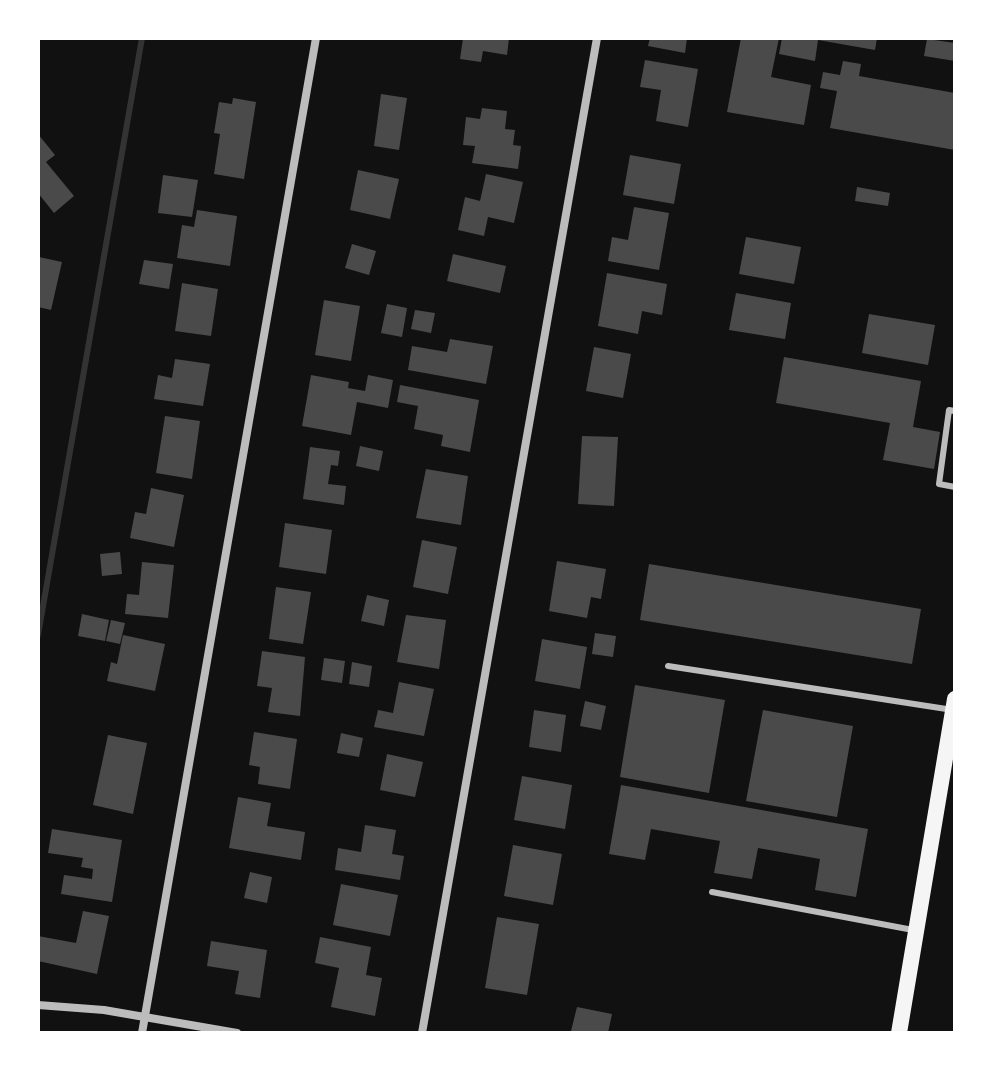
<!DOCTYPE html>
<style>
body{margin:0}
#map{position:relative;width:993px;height:1071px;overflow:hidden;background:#111;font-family:Poppins,sans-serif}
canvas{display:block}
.frame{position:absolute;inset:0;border:40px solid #fff;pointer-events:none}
</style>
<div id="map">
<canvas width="993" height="1071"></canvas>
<div class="frame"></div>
</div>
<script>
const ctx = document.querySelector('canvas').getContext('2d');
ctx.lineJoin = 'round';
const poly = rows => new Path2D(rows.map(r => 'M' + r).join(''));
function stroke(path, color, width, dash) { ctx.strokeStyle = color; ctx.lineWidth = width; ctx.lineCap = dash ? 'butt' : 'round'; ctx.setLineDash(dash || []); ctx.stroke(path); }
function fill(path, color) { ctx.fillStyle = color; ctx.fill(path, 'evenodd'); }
const stream = poly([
 [38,635,142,38]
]);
const building = poly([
 [463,38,509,38,507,55,483,51,481,62,460,59],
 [650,38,687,38,685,53,648,46],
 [741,38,779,38,771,77,811,85,804,125,727,112],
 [782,38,877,38,875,50,818,40,815,61,779,54],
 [927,39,955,43,955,61,924,56],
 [645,60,698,69,688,127,656,121,661,90,640,87],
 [843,61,861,64,859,76,955,93,955,150,830,128,837,91,820,88,823,72,840,75],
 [381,94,407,98,399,150,374,146],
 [233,98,256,102,244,179,214,174,220,134,214,133,219,102,232,104],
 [482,108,507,111,505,129,515,130,513,145,521,146,518,169,472,163,475,146,463,145,466,117,480,119],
 [38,134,55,155,46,162,74,196,54,213,38,193],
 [630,155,681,164,674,204,623,195],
 [358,170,399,179,390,219,350,210],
 [486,174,523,182,514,223,488,217,484,236,458,230,465,197,480,201],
 [163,175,198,180,192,217,158,213],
 [857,187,890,193,888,206,855,201],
 [634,207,669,213,659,270,608,261,612,237,628,240],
 [197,210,237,216,230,266,177,258,182,225,194,227],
 [746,237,801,247,794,284,739,274],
 [352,244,376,251,369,275,345,268],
 [453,254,506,266,500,293,447,281],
 [39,257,62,262,51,310,38,307],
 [144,260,173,264,169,289,139,284],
 [607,273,667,284,662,315,642,311,638,334,598,326],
 [182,283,218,289,211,336,175,331],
 [736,293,791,303,785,339,729,330],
 [324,300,360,306,351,361,315,355],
 [387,304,407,308,402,337,381,333],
 [415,310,435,313,431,333,411,329],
 [869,314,935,325,928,365,862,353],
 [450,339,493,346,486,384,408,370,412,346,447,352],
 [594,347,631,354,623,398,586,391],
 [784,357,921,381,913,427,940,432,934,469,883,460,890,423,776,403],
 [175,359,210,364,203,406,154,399,158,375,172,378],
 [311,375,349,382,348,388,365,391,368,375,393,380,388,408,357,402,351,435,302,426],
 [400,385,479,400,470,452,441,446,443,435,414,429,418,406,397,402],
 [165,416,200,421,192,479,156,473],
 [582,436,618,437,614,506,578,504],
 [360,446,383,451,379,471,356,466],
 [310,447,340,451,338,466,331,465,328,484,346,486,344,505,303,499],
 [426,469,468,476,461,525,416,518],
 [151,488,184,495,174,547,130,538,135,512,146,514],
 [285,523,332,530,326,574,279,567],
 [422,540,457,547,448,594,413,587],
 [120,552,122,574,102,576,100,554],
 [557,561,606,569,601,599,591,597,587,618,549,611],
 [142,562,174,565,168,618,125,614,127,594,139,595],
 [649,564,921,609,912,664,640,620],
 [276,587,311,592,303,644,269,639],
 [367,595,389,600,384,626,361,621],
 [82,614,109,620,105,641,78,636],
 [406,615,446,620,439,669,397,662],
 [111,620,125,623,120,644,106,641],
 [595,633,616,636,613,657,592,654],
 [123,635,165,644,155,691,107,681,111,662,117,664],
 [542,639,587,647,580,689,535,681],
 [262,651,305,657,300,716,268,712,272,688,257,686],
 [324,658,345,661,342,683,321,680],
 [352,662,372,666,369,687,349,684],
 [399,682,434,689,424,736,374,727,378,710,393,713],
 [635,685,725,700,709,793,620,777],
 [585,701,606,706,601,730,580,726],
 [534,710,566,715,561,752,529,747],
 [763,710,853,726,837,817,746,801],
 [254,732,297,739,290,789,258,784,260,767,249,765],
 [341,733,363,738,359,757,337,753],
 [108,735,147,743,133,814,93,805],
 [387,754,423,762,415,797,380,790],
 [522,776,572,785,565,829,514,820],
 [621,785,868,829,856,897,815,890,820,859,758,848,752,879,714,873,720,841,651,829,645,860,609,854],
 [238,797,271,803,267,826,305,832,301,860,229,848],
 [365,825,396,830,392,854,404,856,400,880,335,870,338,848,361,852],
 [52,829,122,840,112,902,61,894,64,875,92,879,93,869,81,867,83,858,48,853],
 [513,845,562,854,553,905,504,896],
 [250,872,272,877,267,903,244,898],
 [341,884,398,895,390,936,333,925],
 [83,911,109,916,97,974,38,961,38,936,76,943],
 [497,917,539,924,527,995,485,988],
 [320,937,371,947,366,975,382,978,375,1016,331,1007,339,968,315,963],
 [211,941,267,950,260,998,235,994,239,971,207,966],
 [577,1007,612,1014,608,1033,571,1031]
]);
const service = poly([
 [955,411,949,410,939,484,955,487],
 [668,666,953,710],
 [712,892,913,930]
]);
const minor = poly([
 [38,1005,104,1010,237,1033],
 [142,1033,316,38],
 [422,1033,597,38]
]);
const secondary = poly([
 [899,1033,955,699]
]);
stroke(stream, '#333', 6);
fill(building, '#4a4a4a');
stroke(service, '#bcbcbc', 6);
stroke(minor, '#bcbcbc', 8);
stroke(secondary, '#f5f5f5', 16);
</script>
